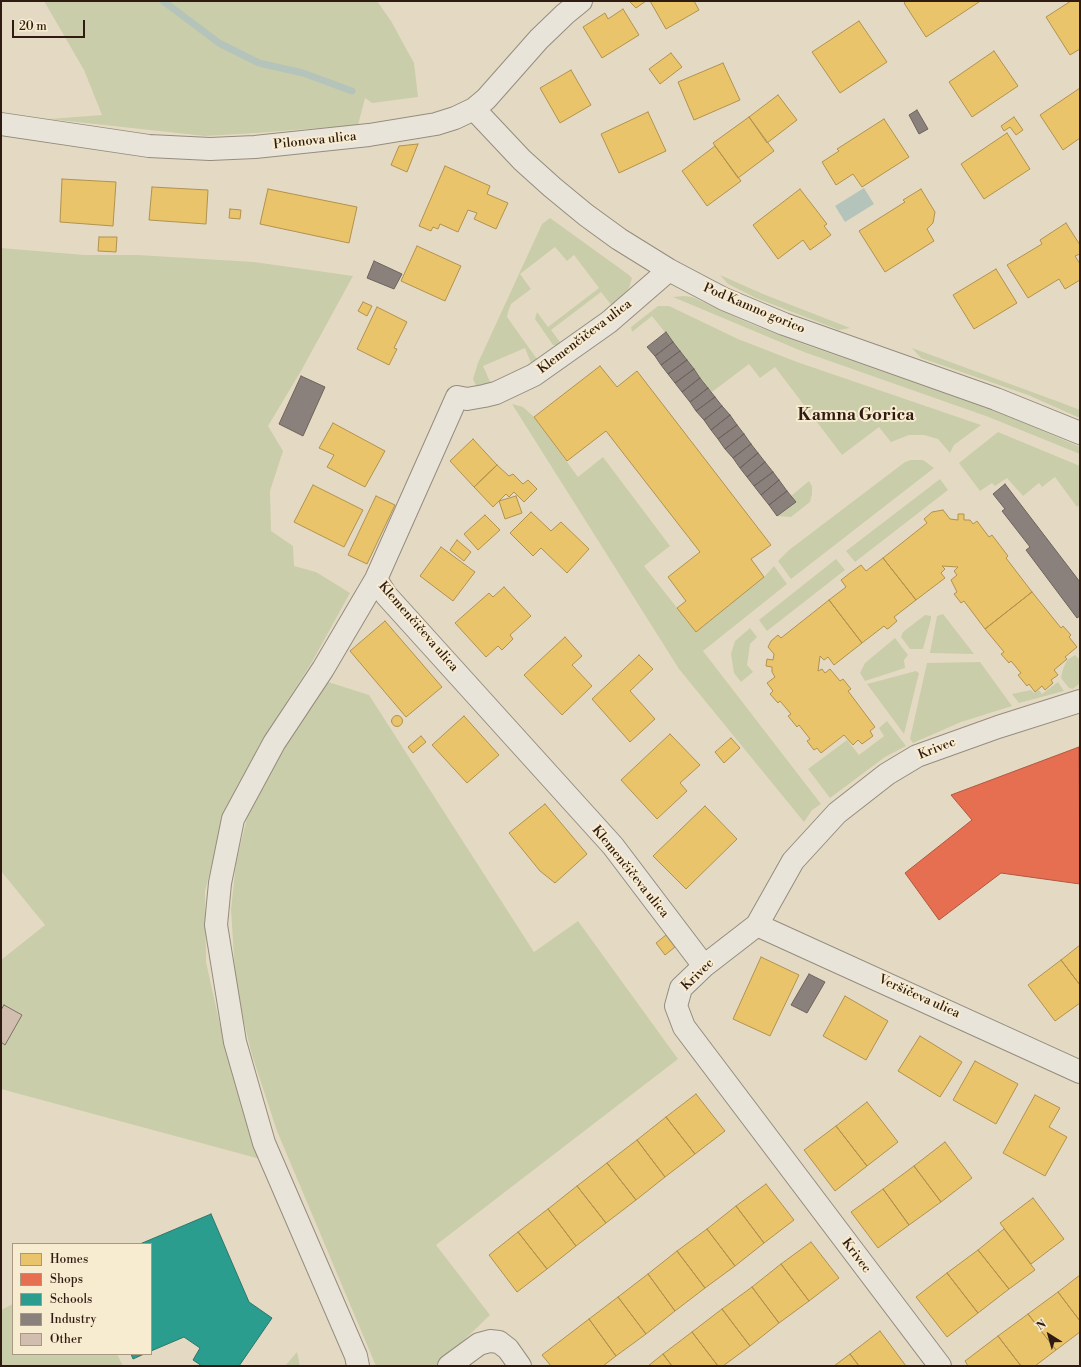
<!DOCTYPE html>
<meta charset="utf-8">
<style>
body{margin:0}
#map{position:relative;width:1081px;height:1367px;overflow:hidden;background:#e4dac3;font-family:"Libre Bodoni",serif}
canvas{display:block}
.frame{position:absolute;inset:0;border:2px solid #2f1b11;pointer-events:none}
.legend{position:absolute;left:12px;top:1243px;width:140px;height:112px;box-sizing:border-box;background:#f7ebd0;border:1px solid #a79884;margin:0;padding:5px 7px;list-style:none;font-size:12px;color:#2f1b11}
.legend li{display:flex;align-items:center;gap:8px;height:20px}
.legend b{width:20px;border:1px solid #a79884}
.north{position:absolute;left:1029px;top:1315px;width:40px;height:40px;-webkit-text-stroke:3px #f7ebd0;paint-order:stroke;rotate:323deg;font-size:11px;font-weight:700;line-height:16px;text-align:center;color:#2f1b11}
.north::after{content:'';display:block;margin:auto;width:14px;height:18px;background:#2f1b11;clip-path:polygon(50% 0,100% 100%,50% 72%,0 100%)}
.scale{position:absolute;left:12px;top:20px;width:73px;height:18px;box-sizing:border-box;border:2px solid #2f1b11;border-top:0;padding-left:5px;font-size:12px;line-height:14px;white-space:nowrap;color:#2f1b11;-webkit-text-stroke:3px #f7ebd0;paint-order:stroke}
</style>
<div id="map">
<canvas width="1081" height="1367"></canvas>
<div class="frame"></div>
<ul class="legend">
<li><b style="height:11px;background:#e9c46a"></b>Homes</li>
<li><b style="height:11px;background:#e76f51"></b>Shops</li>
<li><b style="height:11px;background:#2a9d8f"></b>Schools</li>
<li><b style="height:11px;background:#8a817c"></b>Industry</li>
<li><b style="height:11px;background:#d1beae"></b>Other</li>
</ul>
<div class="north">N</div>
<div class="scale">20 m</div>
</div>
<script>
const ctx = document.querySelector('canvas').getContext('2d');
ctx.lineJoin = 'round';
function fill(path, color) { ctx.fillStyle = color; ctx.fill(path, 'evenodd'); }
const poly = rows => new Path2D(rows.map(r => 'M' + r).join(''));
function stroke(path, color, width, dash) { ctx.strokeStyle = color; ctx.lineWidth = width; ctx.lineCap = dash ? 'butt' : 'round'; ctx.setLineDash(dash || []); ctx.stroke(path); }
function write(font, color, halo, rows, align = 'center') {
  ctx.font = font + ' "Libre Bodoni",serif'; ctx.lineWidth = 4; ctx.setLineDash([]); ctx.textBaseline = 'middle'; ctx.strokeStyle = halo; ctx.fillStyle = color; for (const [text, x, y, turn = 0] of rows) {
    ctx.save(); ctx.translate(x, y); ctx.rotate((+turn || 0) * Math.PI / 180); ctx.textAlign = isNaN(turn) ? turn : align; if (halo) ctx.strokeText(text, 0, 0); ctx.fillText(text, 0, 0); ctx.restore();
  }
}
const green = poly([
 [44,1,377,1,391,21,414,63,418,97,372,103,365,98,358,125,256,133,205,136,49,119,102,115,84,70],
 [550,218,629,275,632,278,629,288,613,307,601,292,551,330,563,346,553,345,535,319,537,312,548,327,599,288,574,255,567,261,555,247,520,274,531,289,511,304,508,312,507,317,537,359,538,363,533,368,525,348,483,366,492,386,477,388,473,379,478,363,542,224],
 [1,248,84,255,138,255,254,262,353,276,301,371,268,426,283,451,270,491,271,531,293,546,294,566,316,572,350,593,312,662,259,745,219,836,205,891,206,962,220,1025,246,1114,264,1160,1,1089,1,960,45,925,1,871],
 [720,275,763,294,850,328,839,330,756,298,728,284],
 [684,296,692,297,751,324,806,345,999,412,1080,447,1080,454,986,416,804,352,673,297],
 [658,306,669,306,738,339,797,362,981,425,954,445,950,453,938,439,924,435,909,435,891,442,879,427,842,455,775,367,760,378,749,364,712,392,652,316,632,332,631,327],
 [912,348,1062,403,1080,410,1080,418,1028,395,921,358],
 [512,404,523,407,534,417,578,477,603,457,670,546,644,566,696,632,764,577,774,566,787,584,703,651,821,804,812,810,804,822,679,669],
 [998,432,1080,466,1080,504,1077,507,1055,477,1042,487,1039,483,1023,496,1007,478,995,486,992,483,980,491,959,463],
 [911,460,923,460,934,468,791,579,778,561,789,550,905,462],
 [940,479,948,490,855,562,846,551],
 [809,481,812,486,812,494,810,502,791,517,777,516,791,496],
 [836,559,845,570,767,631,759,620],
 [943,614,974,654,930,653,937,616],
 [925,615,931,616,931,619,923,649,910,649,901,637,903,632],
 [750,628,757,637,750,644,747,665,753,672,741,682,734,673,731,654,735,641],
 [895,638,908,655,904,660,905,668,865,681,860,673,865,663],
 [1075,655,1080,660,1080,683,1073,689,1069,688,1061,678,1063,669,1067,660],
 [980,662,1012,706,961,722,913,743,910,739,927,663],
 [916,671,919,673,904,734,867,684],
 [325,681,369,695,534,952,578,921,678,1059,436,1245,490,1315,437,1366,376,1366,277,1131,252,1055,236,989,231,909,236,863,248,814,278,751],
 [1058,682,1064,691,1019,703,1012,694,1031,690,1034,693,1039,690,1042,694],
 [887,721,906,746,885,757,830,798,808,769,847,740,859,755,884,736,879,728],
 [13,1304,13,1354,117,1354,123,1366,1,1366,1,1310],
 [297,1352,300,1366,285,1366]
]);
const water = poly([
 [864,188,874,204,845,222,835,206]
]);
const homes = poly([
 [629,1,646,1,636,8,629,1],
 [650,1,694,1,699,10,666,29,650,1],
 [906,1,979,1,979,2,926,37,904,3,906,1],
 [1071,1,1080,1,1080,49,1070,55,1046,17,1071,1],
 [623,9,639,35,602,58,583,27,605,13,608,19,623,9],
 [859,21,887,62,840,93,812,52,859,21],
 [994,51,1018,86,972,117,949,82,994,51],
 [671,53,682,67,660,84,649,69,671,53],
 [723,63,740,100,694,120,678,82,723,63],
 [571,70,591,105,560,123,540,88,571,70],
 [1080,88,1080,138,1063,150,1040,115,1080,88],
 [778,95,797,120,767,143,749,117,778,95],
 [648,112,666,151,619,173,601,134,648,112],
 [749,117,774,151,738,178,713,143,749,117],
 [1014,117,1023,130,1016,135,1010,127,1004,131,1001,126,1014,117],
 [884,119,909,157,862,187,853,174,836,185,822,162,839,151,837,149,884,119],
 [1007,133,1030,169,984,199,961,164,1007,133],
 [418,144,407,172,391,165,399,146,418,144],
 [715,146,741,181,707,206,682,171,715,146],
 [445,166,490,186,487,194,508,203,496,229,474,219,477,213,468,210,458,232,440,224,438,229,433,227,431,231,419,226,445,166],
 [62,179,116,182,113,226,60,222,62,179],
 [152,187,208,190,206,224,149,220,152,187],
 [268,189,357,207,349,243,260,224,268,189],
 [800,189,827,224,824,226,831,235,810,250,803,240,778,259,753,225,800,189],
 [921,189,935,212,933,223,927,229,934,241,885,272,859,231,905,202,903,200,921,189],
 [230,209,241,210,240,219,229,218,230,209],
 [1066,223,1080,245,1080,254,1075,256,1080,264,1080,280,1065,289,1059,279,1028,298,1007,265,1042,244,1040,240,1066,223],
 [99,237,117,237,116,252,98,251,99,237],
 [417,246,461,266,445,301,401,281,417,246],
 [996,269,1017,303,974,329,953,295,996,269],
 [363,302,372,306,367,316,358,311,363,302],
 [377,307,407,322,394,348,397,349,389,365,357,349,377,307],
 [600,366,617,387,637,371,771,545,751,559,764,577,696,632,677,608,686,601,668,577,700,552,606,431,567,461,534,417,600,366],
 [333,423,385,451,365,487,327,467,334,455,319,448,333,423],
 [473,439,497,465,474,487,450,461,473,439],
 [497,465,509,476,513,474,523,484,528,480,537,489,524,502,514,492,509,497,506,494,493,507,474,487,497,465],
 [313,485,363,510,344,547,294,522,313,485],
 [376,496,395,505,367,564,348,555,376,496],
 [516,496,522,513,505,519,499,501,516,496],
 [943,510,950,519,958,520,958,514,964,514,964,520,970,520,973,524,977,521,989,537,992,535,1008,556,1006,558,1032,592,985,629,964,601,961,603,954,594,957,592,951,580,957,575,954,571,958,567,942,566,945,569,941,573,945,578,916,600,883,558,927,523,924,519,932,512,943,510],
 [531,512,551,531,561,522,589,549,567,573,541,548,533,556,510,533,531,512],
 [485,515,500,530,478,550,464,534,485,515],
 [457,540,471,552,464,561,450,550,457,540],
 [441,547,475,572,453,601,420,576,441,547],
 [883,558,916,600,894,617,897,621,889,628,887,629,884,626,862,643,829,600,846,587,841,580,850,573,861,565,866,571,883,558],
 [504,587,531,616,510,635,513,639,502,650,498,646,486,657,455,623,489,593,493,597,504,587],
 [1032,592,1061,628,1063,626,1071,635,1069,637,1077,647,1065,657,1067,659,1054,670,1058,675,1051,680,1053,683,1045,690,1042,686,1035,692,1029,684,1027,686,1018,675,1021,673,1011,661,1009,663,1001,654,1004,652,985,629,1032,592],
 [829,600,862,643,834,665,828,657,824,660,820,656,818,671,822,669,825,673,830,669,840,681,843,679,851,689,848,691,875,727,870,731,873,736,862,744,858,740,853,745,844,735,821,753,817,748,814,750,807,741,810,739,799,725,797,727,788,716,791,714,780,701,778,703,770,694,773,691,767,683,775,677,772,672,772,667,766,666,767,659,773,660,774,654,768,647,771,641,778,635,781,638,829,600],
 [385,621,442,687,406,717,350,651,385,621],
 [565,637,582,656,572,665,592,686,562,715,524,675,565,637],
 [639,655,653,669,630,691,655,719,630,742,592,699,639,655],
 '391.5 721a5.5 5.5 0 1 1 11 0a5.5 5.5 0 1 1-11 0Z',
 [464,716,499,755,467,783,432,745,464,716],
 [670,734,700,765,680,783,687,791,657,819,621,780,670,734],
 [421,736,426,742,413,753,408,747,421,736],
 [731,738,740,748,724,763,715,752,731,738],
 [545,804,587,854,555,883,540,871,509,833,545,804],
 [705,806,737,839,686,889,653,856,705,806],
 [666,935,675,947,665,955,656,943,666,935],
 [1080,945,1080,985,1061,960,1080,945],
 [761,957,799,975,770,1036,733,1019,761,957],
 [1061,960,1080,985,1080,1003,1055,1021,1028,985,1061,960],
 [845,996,888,1021,866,1060,823,1036,845,996],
 [920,1036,962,1062,940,1097,898,1071,920,1036],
 [975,1061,1018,1084,996,1124,953,1100,975,1061],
 [696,1094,725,1131,695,1154,666,1117,696,1094],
 [1035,1095,1060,1108,1049,1127,1067,1137,1045,1176,1003,1153,1035,1095],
 [867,1102,898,1142,867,1166,836,1126,867,1102],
 [666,1117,695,1154,665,1177,637,1140,666,1117],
 [836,1126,867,1166,835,1191,804,1150,836,1126],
 [637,1140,665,1177,636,1200,607,1163,637,1140],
 [945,1142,972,1178,941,1202,914,1166,945,1142],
 [607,1163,636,1200,606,1223,577,1186,607,1163],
 [914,1166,941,1202,909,1225,883,1189,914,1166],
 [766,1184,794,1220,764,1243,736,1206,766,1184],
 [577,1186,606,1223,576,1246,548,1209,577,1186],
 [883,1189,909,1225,878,1248,851,1212,883,1189],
 [1033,1198,1064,1239,1031,1264,1000,1223,1033,1198],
 [736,1206,764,1243,735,1266,707,1229,736,1206],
 [548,1209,576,1246,547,1269,518,1232,548,1209],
 [707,1229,735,1266,705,1288,677,1251,707,1229],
 [1004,1229,1035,1270,1009,1289,978,1250,1004,1229],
 [518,1232,547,1269,517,1292,489,1255,518,1232],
 [811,1242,839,1278,809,1301,781,1264,811,1242],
 [978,1250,1009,1289,978,1313,947,1273,978,1250],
 [677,1251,705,1288,675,1311,648,1274,677,1251],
 [781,1264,809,1301,779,1323,752,1287,781,1264],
 [947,1273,978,1313,947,1337,916,1297,947,1273],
 [648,1274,675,1311,646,1334,618,1297,648,1274],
 [1080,1275,1080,1321,1058,1292,1080,1275],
 [752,1287,779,1323,750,1346,722,1309,752,1287],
 [1058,1292,1080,1321,1080,1332,1056,1350,1028,1314,1058,1292],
 [618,1297,646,1334,616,1356,589,1319,618,1297],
 [722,1309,750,1346,723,1366,718,1366,692,1332,722,1309],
 [1028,1314,1056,1350,1035,1366,1021,1366,998,1336,1028,1314],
 [589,1319,616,1356,603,1366,551,1366,542,1355,589,1319],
 [880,1331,906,1366,859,1366,850,1354,880,1331],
 [692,1332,718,1366,672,1366,663,1354,692,1332],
 [998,1336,1021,1366,968,1366,965,1361,998,1336],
 [663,1354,672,1366,648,1366,663,1354],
 [850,1354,859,1366,834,1366,850,1354]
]);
const shops = poly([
 [1079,747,1080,884,1001,873,939,920,905,873,972,820,951,795,1079,747]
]);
const schools = poly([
 [211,1214,249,1302,272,1318,239,1366,202,1366,193,1360,200,1348,184,1337,151,1351,151,1244,140,1244,211,1214],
 [131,1354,144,1354,133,1359,131,1354]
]);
const industry = poly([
 [917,110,928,129,919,134,909,115,917,110],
 [374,261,402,274,394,289,367,278,374,261],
 [666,332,673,342,655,356,647,347,666,332],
 [673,342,680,351,661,365,655,356,673,342],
 [680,351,687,360,668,374,661,365,680,351],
 [687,360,694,369,675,383,668,374,687,360],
 [694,369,700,378,682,392,675,383,694,369],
 [301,376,325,387,303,436,279,424,301,376],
 [700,378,708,388,690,402,682,392,700,378],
 [708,388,715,397,696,411,690,402,708,388],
 [715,397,722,406,704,420,696,411,715,397],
 [722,406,730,415,711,430,704,420,722,406],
 [730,415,737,425,718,439,711,430,730,415],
 [737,425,744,434,725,449,718,439,737,425],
 [744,434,751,444,733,458,725,449,744,434],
 [751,444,758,453,740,468,733,458,751,444],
 [758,453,765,462,747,477,740,468,758,453],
 [765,462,773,472,754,486,747,477,765,462],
 [773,472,779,480,761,495,754,486,773,472],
 [779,480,787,491,769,505,761,495,779,480],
 [1005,484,1080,582,1080,616,1077,618,1026,550,1030,547,1002,511,1005,509,993,494,1005,484],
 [787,491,796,502,777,516,769,505,787,491],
 [809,974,825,982,807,1013,791,1005,809,974]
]);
const stream = poly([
 [163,1,219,43,259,63,303,73,352,91]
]);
const building = poly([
 [4,1005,22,1015,5,1045,1,1042,1,1010,4,1005]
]);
const minor = poly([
 [474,109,522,160,552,187,586,215,619,239,669,270,724,299,784,324,996,399,1080,433],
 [1,124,149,146,210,149,255,147,369,135,436,124,455,118,474,109,486,99,539,39,565,14,581,1],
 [669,270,609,322,534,375,496,393,484,396,467,399,457,397,376,579,386,595,613,846,704,966],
 [757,925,1080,1072],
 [358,1366,356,1356,264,1143,235,1042,216,925,220,883,233,819,274,743,323,669,376,579],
 [449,1366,479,1344,490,1341,499,1342,508,1349,520,1366],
 [940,1366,684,1027,676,1006,681,988,704,966,757,925,793,861,837,813,887,774,917,756,998,727,1080,701]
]);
const streetNames = [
 ["Pilonova ulica",315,141,-6],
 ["Pod Kamno gorico",754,309,23],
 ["Klemenčičeva ulica",585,337,-37],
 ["Klemenčičeva ulica",418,627,49],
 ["Krivec",937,749,-21],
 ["Klemenčičeva ulica",630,872,51],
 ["Krivec",698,975,-44],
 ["Veršičeva ulica",919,997,24],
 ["Krivec",856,1256,53]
];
const districtNames = [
 ["Kamna Gorica",856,416]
];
fill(green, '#cacda9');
fill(water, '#b4c4bb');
fill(homes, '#e9c46a');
stroke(homes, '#b1914f', 1);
fill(shops, '#e76f51');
stroke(shops, '#b0563e', 1);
fill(schools, '#2a9d8f');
stroke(schools, '#2c7669', 1);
fill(industry, '#8a817c');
stroke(industry, '#6f625c', 1);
stroke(stream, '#b4c4bb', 7);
fill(building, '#d1beae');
stroke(building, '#7b7367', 1);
stroke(minor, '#958c7e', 24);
stroke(minor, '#e9e4d9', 22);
write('13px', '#2f1b11', '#f7ebd0', streetNames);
write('bold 17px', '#2f1b11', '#f7ebd0', districtNames);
</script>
